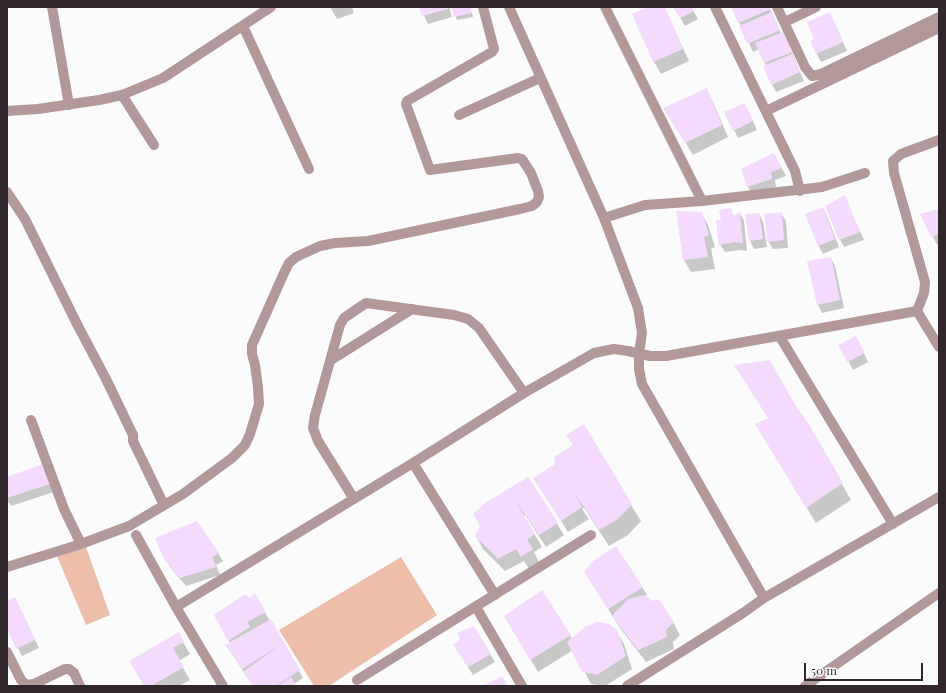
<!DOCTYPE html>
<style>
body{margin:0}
#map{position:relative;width:946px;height:693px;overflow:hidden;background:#fbfbfb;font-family:"Playfair Display",serif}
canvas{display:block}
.frame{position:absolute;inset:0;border:8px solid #31262c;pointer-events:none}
.scale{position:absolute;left:804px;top:663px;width:119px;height:18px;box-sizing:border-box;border:2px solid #31262c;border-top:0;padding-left:5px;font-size:12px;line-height:14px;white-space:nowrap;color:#31262c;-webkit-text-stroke:3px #fff;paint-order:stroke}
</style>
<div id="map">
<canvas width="946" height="693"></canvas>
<div class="frame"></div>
<div class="scale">50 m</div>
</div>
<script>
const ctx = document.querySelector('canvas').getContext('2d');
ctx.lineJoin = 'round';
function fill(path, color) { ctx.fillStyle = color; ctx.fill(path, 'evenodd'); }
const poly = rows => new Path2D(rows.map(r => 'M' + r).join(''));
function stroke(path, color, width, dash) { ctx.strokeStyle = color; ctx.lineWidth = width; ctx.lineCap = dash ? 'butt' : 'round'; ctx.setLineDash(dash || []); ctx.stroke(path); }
const green = poly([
 [86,547,110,615,86,625,57,556],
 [401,557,437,615,329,686,314,686,279,630]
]);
const shadow = poly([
 [330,7,352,7,354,13,337,19],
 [420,7,449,7,452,17,428,24],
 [452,7,470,7,473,17,457,20],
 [649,7,664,7,689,61,661,74,654,62,633,14],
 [674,7,691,7,698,19,685,26],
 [732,7,769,7,781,34,783,33,787,41,804,81,776,92,772,84,766,66,759,49,753,52],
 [830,13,847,51,821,62,817,54],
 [706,89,713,102,728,137,693,155,672,120],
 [749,112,757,130,738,138,734,130],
 [774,154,786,176,775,180,776,187,753,195,748,187,742,169],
 [844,196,864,240,844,247,840,239],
 [823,208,827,216,839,247,823,254,818,245],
 [730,209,734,216,740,213,744,221,747,251,740,250,725,252,720,244,722,221],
 [939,210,939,244,937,245,922,215],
 [677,212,701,213,708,225,715,247,711,249,715,269,691,272,684,260],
 [781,213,786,221,788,248,773,249,768,241],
 [759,214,763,222,767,247,754,249,750,241],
 [831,258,835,266,844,308,822,313,818,305],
 [840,345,860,345,868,362,853,370],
 [794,404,809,426,851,500,816,523,766,441],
 [43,465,57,491,11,506,7,500,7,478],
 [528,478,564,535,546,547,525,515,524,516,542,547,534,552,539,562,529,569,524,561,505,571,483,549,476,536],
 [535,479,631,505,641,521,628,535,609,546,584,508,582,509,589,519,568,532],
 [218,553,223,561,216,565,220,575,186,586,170,567,165,558],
 [590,580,642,587,647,595,645,596,673,622,680,635,673,642,674,649,646,662,620,628],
 [255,595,303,678,294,684,295,686,253,686,226,645,230,643,215,615],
 [7,602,19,606,39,648,22,656,7,627],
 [512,629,570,635,572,639,616,631,624,644,632,669,605,686,591,684,573,650,538,672],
 [178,634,190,654,179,661,190,680,179,686,145,686],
 [459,653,490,654,495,662,473,675]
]);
const building = poly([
 [419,7,448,7,448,9,422,16],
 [451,7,470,7,472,13,454,17],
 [647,7,665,7,683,49,653,62,632,14],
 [673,7,692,7,694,11,680,18],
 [731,7,769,7,771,9,738,23],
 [772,12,780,30,747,44,739,26],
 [830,12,843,42,816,54,810,41,814,39,807,22],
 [783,32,792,52,764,63,755,43],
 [792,54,800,72,771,85,763,66],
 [707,88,722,125,685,143,663,108],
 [745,103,753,121,733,131,724,112],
 [774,153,782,168,771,172,772,179,747,187,741,169],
 [845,195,860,232,839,240,825,206],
 [823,207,835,239,818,246,805,214],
 [731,208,733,216,740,212,743,243,735,242,719,245,716,220,721,220,719,210],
 [939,209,939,234,931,237,920,214],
 [676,211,702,212,709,235,704,237,708,257,683,260],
 [782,212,784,240,767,242,764,214],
 [759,213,763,239,749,241,745,214],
 [831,257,840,300,817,305,807,261],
 [856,336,865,353,847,362,838,345],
 [770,360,794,403,810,426,843,483,806,508,755,424,768,418,734,365],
 [584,424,632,504,618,519,599,530,574,492,582,507,561,521,533,478,555,464,554,457,573,445,566,435],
 [43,464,53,483,7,498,7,477],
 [528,477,558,523,539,535,515,500,535,534,527,540,533,549,521,557,516,549,498,559,475,536,480,526,473,514,485,503],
 [197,521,219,553,212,557,216,567,180,578,164,559,155,538],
 [616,546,643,587,608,609,584,572,593,561],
 [542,590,571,635,530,660,504,616],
 [255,593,266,612,247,622,250,627,228,641,214,615,245,594,249,598],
 [645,595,653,601,659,599,674,622,666,630,667,637,638,650,612,616,628,599],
 [15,597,35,640,16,649,7,629,7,601],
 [271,619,300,670,276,686,253,686,243,672,279,646,242,669,225,645],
 [597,622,609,624,617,630,626,656,597,675,582,672,567,642,585,627],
 [474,626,491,654,468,667,453,645,460,639,457,633],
 [179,632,184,642,173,648,184,667,151,686,144,686,129,661],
 [502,676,508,686,483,686],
 [291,677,296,686,277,686]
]);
const minor = poly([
 [52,7,69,105],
 [509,7,604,218,638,308,642,333,639,353,639,369,642,384,764,598],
 [605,7,702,201],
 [715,7,795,171,800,191],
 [777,7,805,67,812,76,821,74,939,17],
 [785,22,816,7],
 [243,26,309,169],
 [122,95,154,145],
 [7,111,38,109,99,100,122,95,163,78,271,7],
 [766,111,939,28],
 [459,115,540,78],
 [7,192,25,219,77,324,106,379,133,435,133,441,164,505],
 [604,218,645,205,702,201,822,187,865,173],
 [917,311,939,347],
 [780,337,893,524],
 [331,360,412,309],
 [31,420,64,509,81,544],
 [413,463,495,595],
 [354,499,318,441,313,428,315,415,340,325,344,318,366,303,454,315,468,319,479,328,524,393],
 [136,535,176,607,223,686],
 [7,567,81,544,129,526,183,494,232,458,245,445,250,434,259,404,258,387,255,365,252,354,252,345,284,273,289,263,296,257,320,246,335,243,368,241,520,209,532,206,537,202,539,197,538,191,531,173,522,159,518,158,430,170,406,104,407,101,492,52,494,49,483,7],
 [176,607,413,463,524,393,594,353,614,349,628,351,650,356,666,356,917,311,924,293,925,282,894,173,893,161,901,154,939,140],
 [476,607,522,686],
 [7,652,21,680,27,685,34,684,65,669,69,669,74,673,80,686],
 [357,680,591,535],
 [627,686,743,613,764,598,939,497],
 [805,686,939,593]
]);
fill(green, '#edbeaa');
fill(shadow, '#0003');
fill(building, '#f4dafc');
stroke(minor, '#b29899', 10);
</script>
